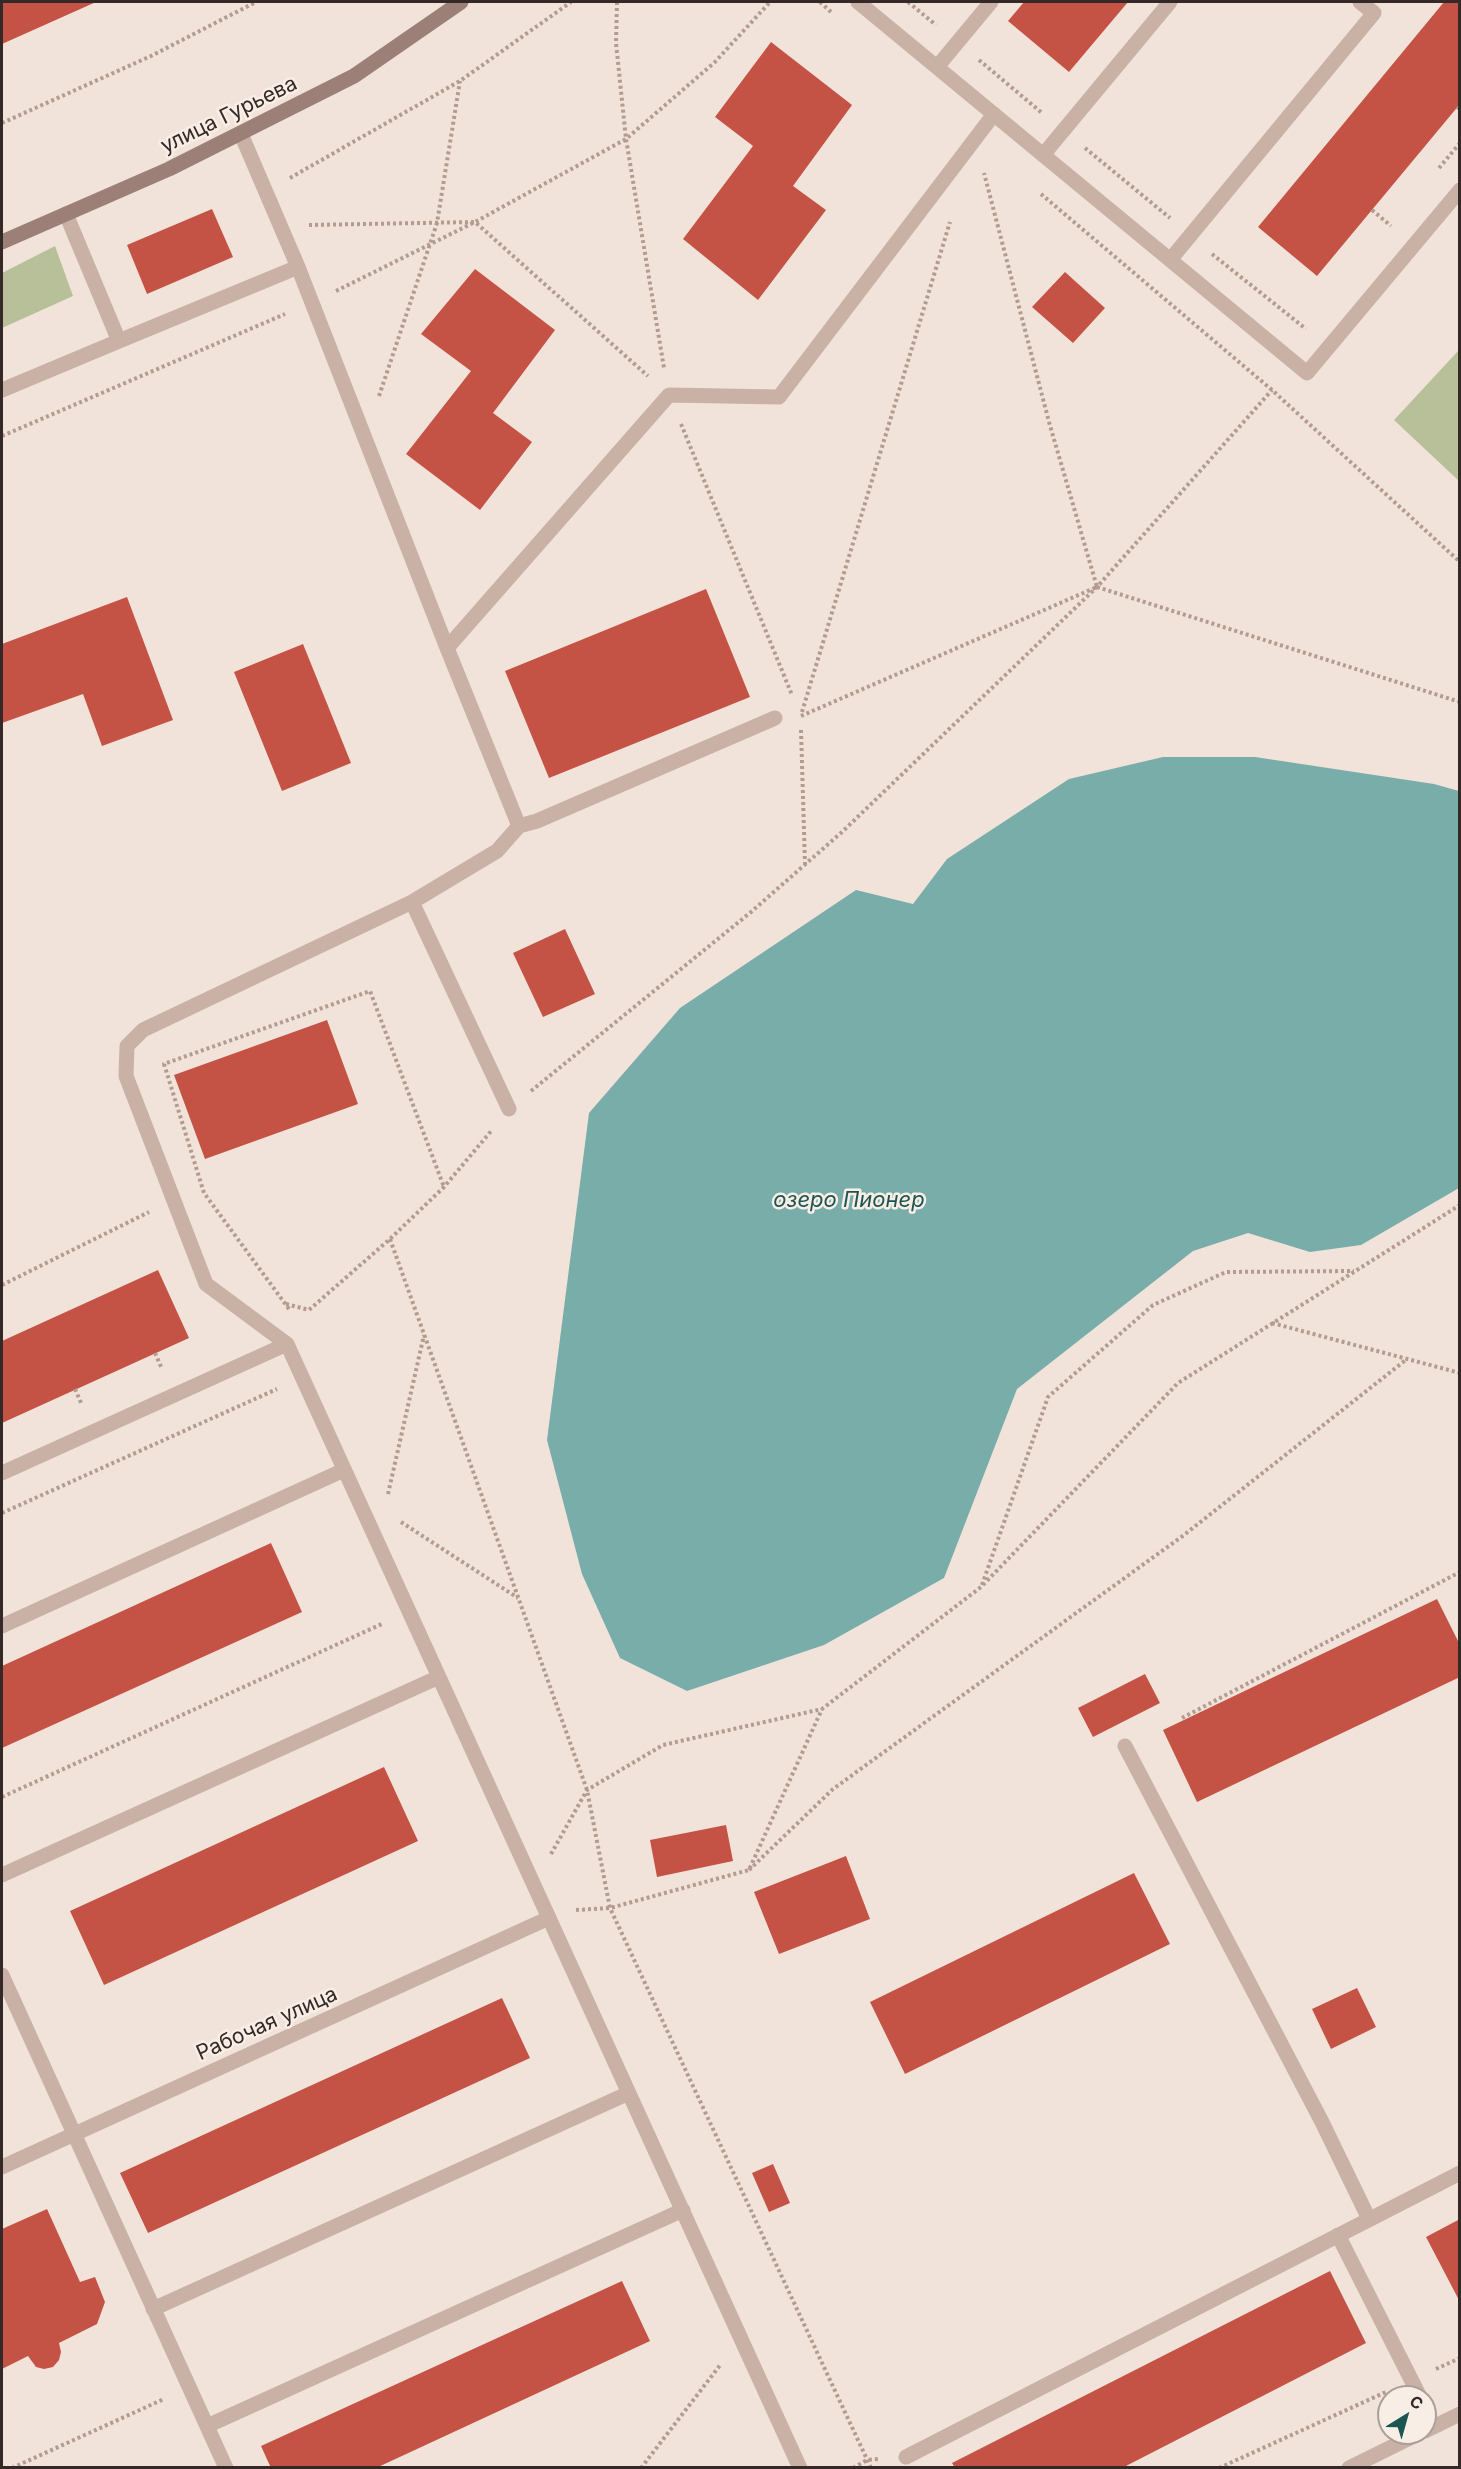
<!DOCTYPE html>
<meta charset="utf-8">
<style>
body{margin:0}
#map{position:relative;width:1461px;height:2469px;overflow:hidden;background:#f1e3da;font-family:Inter,sans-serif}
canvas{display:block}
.frame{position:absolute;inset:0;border:3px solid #352927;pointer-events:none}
.north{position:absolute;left:1377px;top:2385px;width:60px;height:60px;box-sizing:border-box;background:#f9eee6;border:2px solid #ab9f9a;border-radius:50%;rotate:37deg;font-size:16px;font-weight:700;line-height:24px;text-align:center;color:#352927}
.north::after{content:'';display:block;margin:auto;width:21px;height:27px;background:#1d5552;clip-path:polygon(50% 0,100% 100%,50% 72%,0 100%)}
</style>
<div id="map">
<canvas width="1461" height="2469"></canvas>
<div class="frame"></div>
<div class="north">С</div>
</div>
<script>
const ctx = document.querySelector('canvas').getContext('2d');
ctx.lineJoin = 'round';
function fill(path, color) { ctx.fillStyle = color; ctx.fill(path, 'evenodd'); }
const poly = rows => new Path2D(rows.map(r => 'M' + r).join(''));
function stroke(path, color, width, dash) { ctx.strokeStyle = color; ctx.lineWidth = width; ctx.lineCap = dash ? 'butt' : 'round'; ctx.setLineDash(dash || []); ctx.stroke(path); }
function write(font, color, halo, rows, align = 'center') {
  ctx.font = font + ' Inter,sans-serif'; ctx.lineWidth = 5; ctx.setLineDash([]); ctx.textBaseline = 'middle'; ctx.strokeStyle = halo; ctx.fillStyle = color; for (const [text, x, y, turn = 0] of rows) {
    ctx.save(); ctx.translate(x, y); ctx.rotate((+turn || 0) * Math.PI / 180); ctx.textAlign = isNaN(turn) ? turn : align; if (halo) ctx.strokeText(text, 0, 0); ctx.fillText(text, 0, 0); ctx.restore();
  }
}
const green = poly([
 [55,246,73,296,2,328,2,273],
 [1459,350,1459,481,1394,420]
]);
const water = poly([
 [1163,757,1255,757,1434,784,1459,791,1459,1188,1361,1245,1310,1252,1248,1233,1193,1251,1017,1389,944,1578,824,1645,687,1691,620,1658,582,1574,547,1440,589,1113,680,1008,856,890,913,904,947,859,1069,779]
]);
const building = poly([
 [2,2,96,2,2,44],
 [1024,2,1128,2,1069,72,1008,21],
 [1444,2,1460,2,1460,104,1317,276,1258,227],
 [771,42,852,105,793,186,826,210,758,300,683,239,753,146,715,117],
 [212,209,233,257,147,294,127,245],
 [475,269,555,330,493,413,532,442,480,510,406,454,471,371,421,334],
 [1065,272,1105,308,1073,343,1032,307],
 [706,589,750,697,549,778,505,671],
 [127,597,173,720,102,746,83,694,2,723,2,644],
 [303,644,351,763,282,791,234,672],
 [565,929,595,994,543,1017,513,953],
 [327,1020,358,1104,205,1159,174,1075],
 [158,1270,189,1338,2,1423,2,1341],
 [271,1543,302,1612,2,1748,2,1666],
 [1437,1599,1460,1645,1460,1677,1197,1802,1163,1730],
 [1145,1674,1160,1703,1093,1737,1078,1708],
 [384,1767,418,1841,104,1985,70,1911],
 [726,1825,733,1861,657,1877,650,1840],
 [846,1856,870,1919,779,1954,754,1892],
 [1134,1873,1170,1944,905,2074,870,2002],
 [1357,1988,1376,2027,1331,2049,1312,2009],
 [502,1998,530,2058,148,2233,120,2173],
 [773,2164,790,2203,769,2212,752,2173],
 [47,2209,80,2282,95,2277,105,2302,97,2324,59,2343,61,2352,59,2360,53,2367,44,2369,36,2367,28,2356,2,2369,2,2229],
 [1460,2219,1460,2302,1426,2237],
 [1330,2271,1366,2343,1122,2468,955,2468,952,2463],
 [622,2281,650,2341,376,2468,271,2468,261,2446]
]);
const path = poly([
 [617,2,616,43,626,139,664,368],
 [820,2,831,12],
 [908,2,936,25],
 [979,60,1042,113],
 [1457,107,1460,109],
 [2,123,151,56,256,2],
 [1085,148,1170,218],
 [1439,168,1460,143],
 [290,178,460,81,571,2],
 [1041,194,1272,390,1460,562],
 [1372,210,1391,226],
 [309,225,475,222,648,376],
 [1212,254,1306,329],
 [336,291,475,222,626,139,715,62,770,2],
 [379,396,437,223,460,81],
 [681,424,792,695],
 [2,436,285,314],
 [1097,587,1460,702],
 [802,712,950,222],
 [801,716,1097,587,1049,422,984,173],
 [801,730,805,864],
 [531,1091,751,912,842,832,1097,587,1272,390],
 [390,1239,587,1790,610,1908,871,2468],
 [2,1285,149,1212],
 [286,1304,309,1310,390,1239,444,1187,492,1130],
 [289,1309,204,1193,164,1064,370,991,444,1187],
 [1272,1323,1460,1373],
 [155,1353,162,1369],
 [75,1389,82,1405],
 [388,1494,424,1335],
 [2,1513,277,1389],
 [401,1522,518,1598],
 [982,1585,1048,1397,1153,1305,1226,1272,1354,1271],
 [1182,1718,1460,1572],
 [2,1797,384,1623],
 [551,1854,587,1790,663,1745,822,1709,981,1587,1178,1383,1460,1205],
 [749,1870,833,1789,1184,1535,1407,1359],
 [576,1910,610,1908,749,1870,822,1709],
 [1436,2369,1460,2358],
 [12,2468,164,2399],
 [641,2468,721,2364],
 [853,2468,867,2460,878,2459],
 [1219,2468,1386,2392]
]);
const service = poly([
 [858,2,1307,373,1460,190],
 [937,67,991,2],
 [241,134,298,267,447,648,519,826,497,851,412,902,143,1030,127,1046,126,1076,206,1284,287,1344,800,2468],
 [1043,155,1170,2],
 [66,214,119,341,298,267],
 [1170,260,1374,13,1360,2],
 [2,390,119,341],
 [447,648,669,395,779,397,994,114],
 [519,826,537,821,775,718],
 [412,902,509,1109],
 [2,1473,287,1344],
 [2,1626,344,1470],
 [1125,1746,1322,2122,1369,2219],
 [2,1875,439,1677],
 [2,1975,226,2468],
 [1338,2235,1420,2397],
 [153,2309,629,2093],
 [1425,2409,1433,2427],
 [207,2426,683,2210],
 [906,2457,1460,2173]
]);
const minor = poly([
 [2,2167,549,1918],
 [1425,2431,1460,2414],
 [1349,2468,1420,2433]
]);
const secondary = poly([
 [2,242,169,169,354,76,461,2]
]);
const streetNames = [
 ["улица Гурьева",229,115,-26],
 ["Рабочая улица",267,2024,-24]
];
const waterNames = [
 ["озеро Пионер",849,1200]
];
fill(green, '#b8c09a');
fill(water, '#79ada9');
fill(building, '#c45345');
stroke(path, '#b49b90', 4, [3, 3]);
stroke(service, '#c9b1a6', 15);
stroke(minor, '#c9b1a6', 15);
stroke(secondary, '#9c8077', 15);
write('21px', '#352927', '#f9eee6', streetNames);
write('italic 22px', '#1d5552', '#f9eee6', waterNames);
</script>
